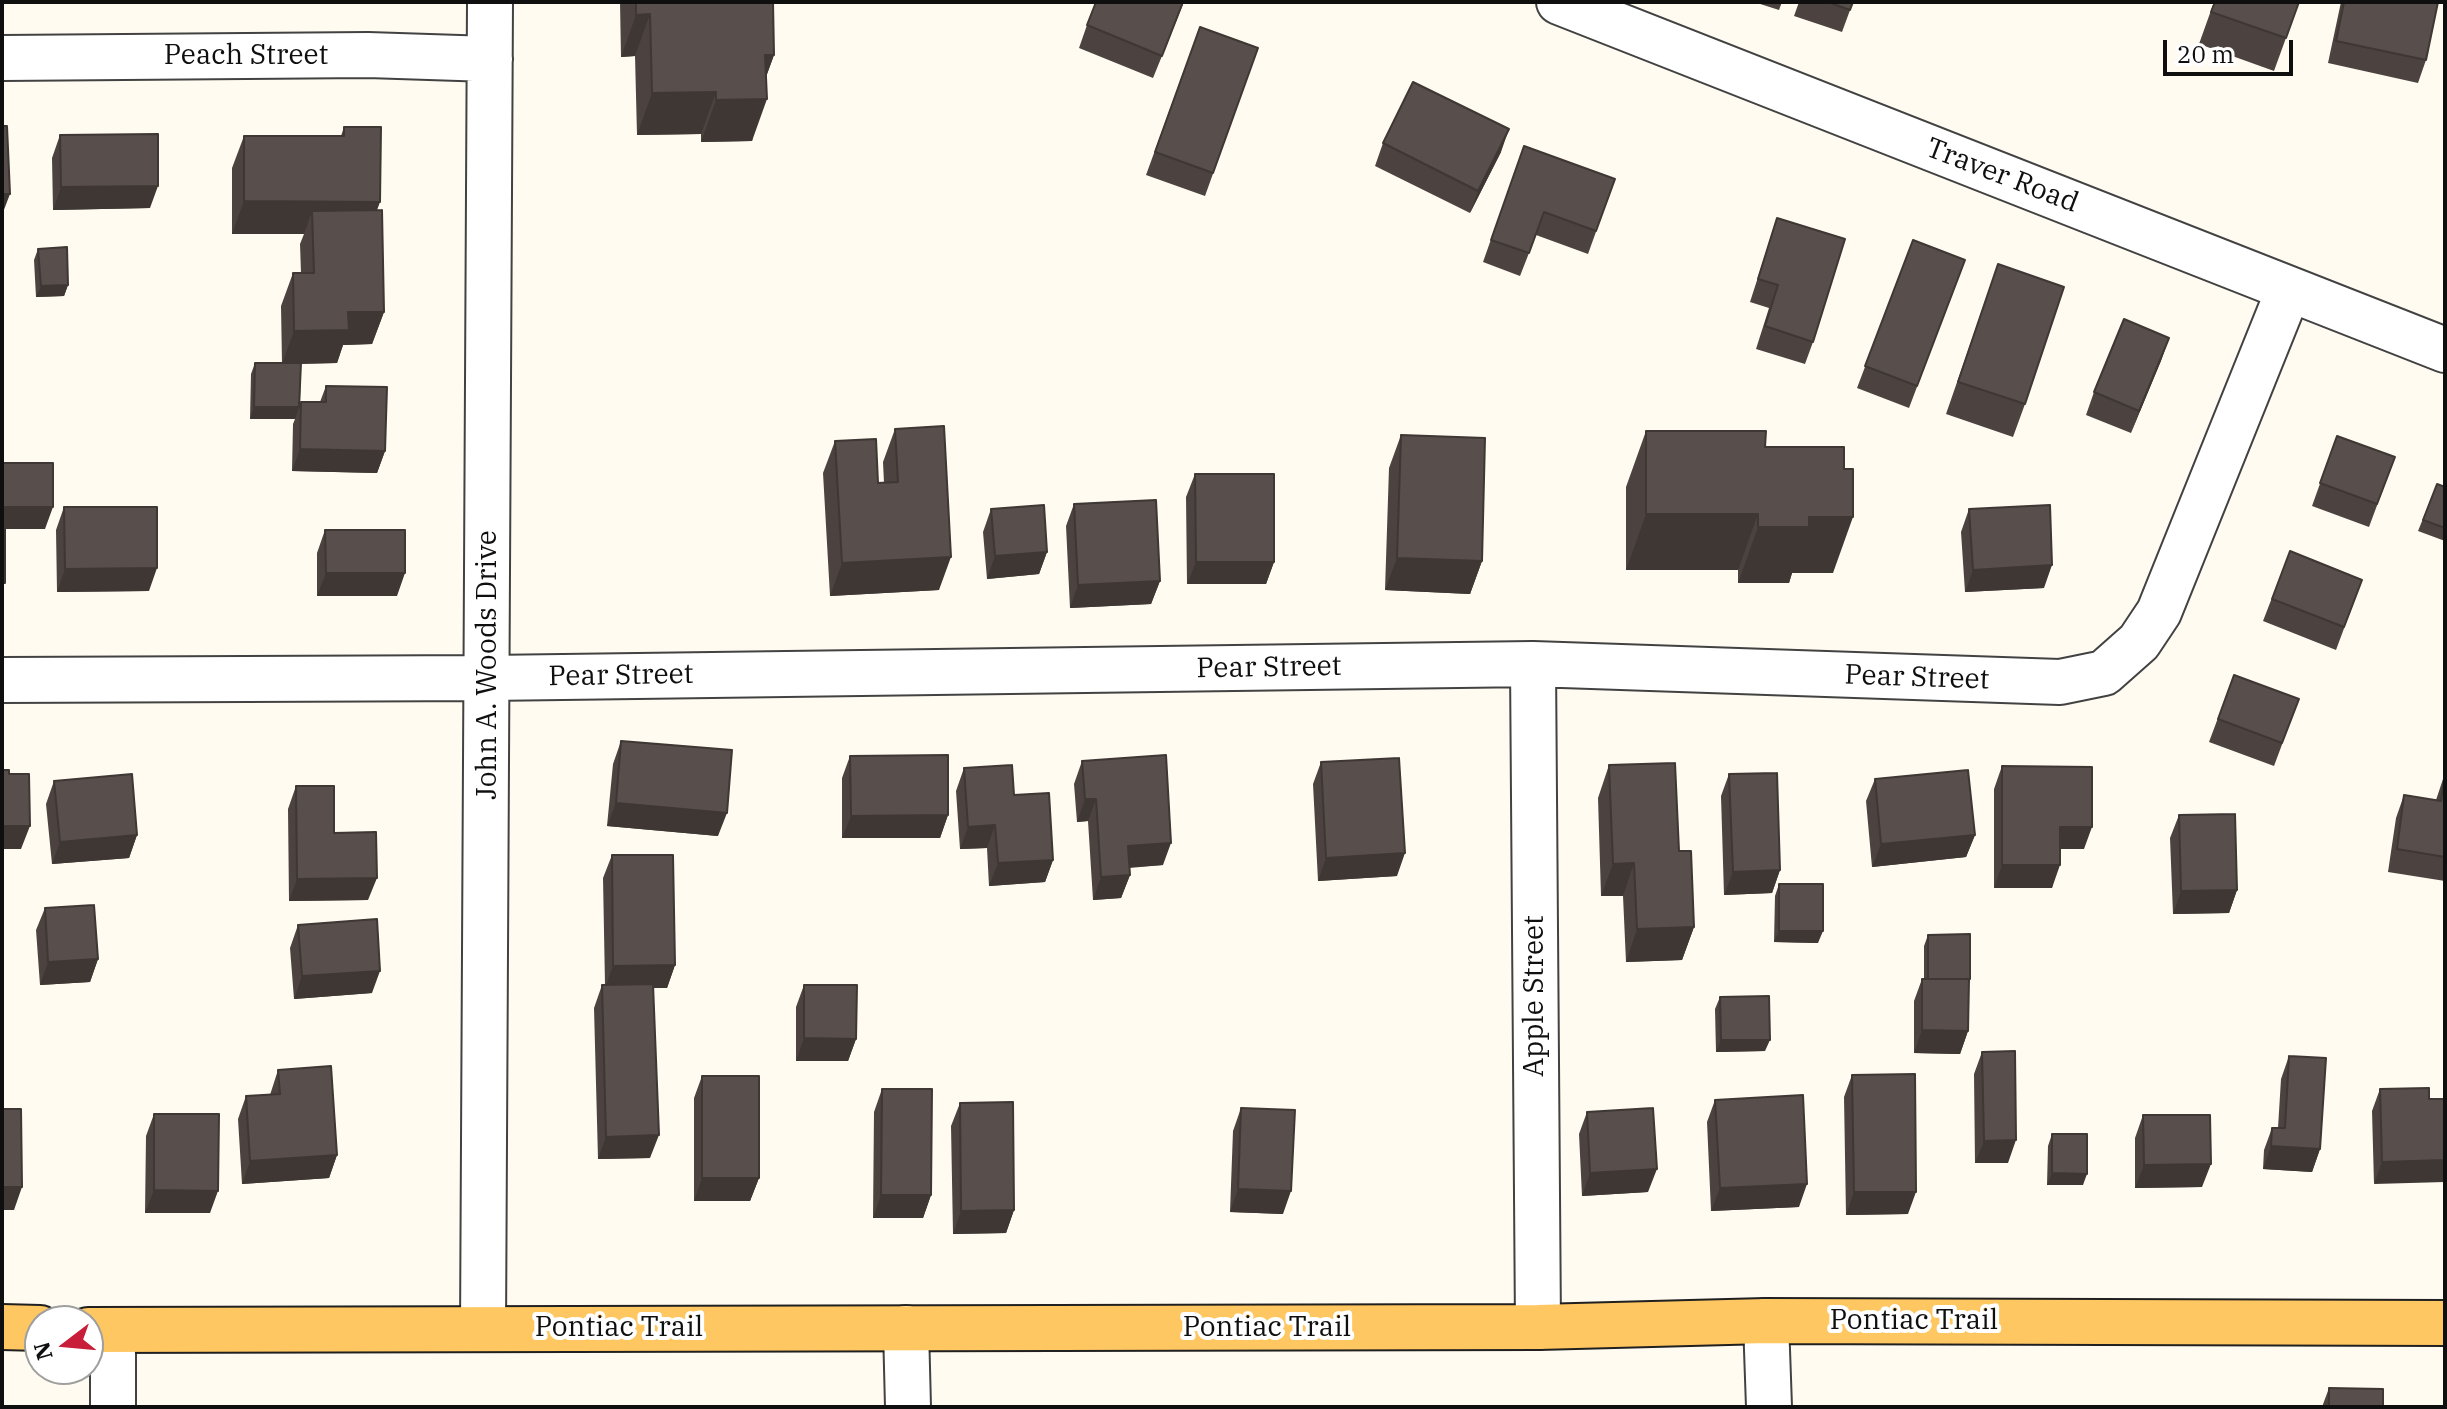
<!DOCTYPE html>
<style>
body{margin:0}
#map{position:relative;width:2447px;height:1409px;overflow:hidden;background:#fffbf1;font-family:"IBM Plex Serif",serif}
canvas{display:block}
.frame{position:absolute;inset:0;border:4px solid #0f0f0f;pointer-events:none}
.north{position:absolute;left:24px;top:1305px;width:80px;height:80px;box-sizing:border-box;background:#fff;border:2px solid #9f9f9f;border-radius:50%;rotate:254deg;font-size:22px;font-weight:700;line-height:32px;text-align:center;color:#0f0f0f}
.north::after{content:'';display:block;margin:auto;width:28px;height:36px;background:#c81e39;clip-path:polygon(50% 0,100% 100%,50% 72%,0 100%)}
.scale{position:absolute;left:2163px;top:40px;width:130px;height:36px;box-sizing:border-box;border:4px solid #0f0f0f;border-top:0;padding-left:10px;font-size:24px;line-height:28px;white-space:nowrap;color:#0f0f0f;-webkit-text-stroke:6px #fff;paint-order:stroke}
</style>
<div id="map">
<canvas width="2447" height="1409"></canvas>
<div class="frame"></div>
<div class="north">N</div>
<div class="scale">20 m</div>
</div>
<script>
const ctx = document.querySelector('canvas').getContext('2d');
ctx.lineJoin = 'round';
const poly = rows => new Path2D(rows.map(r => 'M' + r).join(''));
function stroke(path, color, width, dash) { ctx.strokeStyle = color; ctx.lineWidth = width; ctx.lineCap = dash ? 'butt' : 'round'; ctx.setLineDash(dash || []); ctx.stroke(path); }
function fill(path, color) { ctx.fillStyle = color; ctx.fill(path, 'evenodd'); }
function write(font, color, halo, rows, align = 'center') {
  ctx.font = font + ' "IBM Plex Serif",serif'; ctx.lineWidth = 8; ctx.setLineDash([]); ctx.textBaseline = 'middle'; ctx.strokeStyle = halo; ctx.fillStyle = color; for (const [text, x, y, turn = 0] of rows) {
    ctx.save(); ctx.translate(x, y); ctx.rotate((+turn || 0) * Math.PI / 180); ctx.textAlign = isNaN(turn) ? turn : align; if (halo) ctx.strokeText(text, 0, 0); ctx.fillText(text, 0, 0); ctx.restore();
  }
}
const minor = poly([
 [1559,2,2445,350],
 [2,58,368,55,490,59],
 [1533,664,1538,1327],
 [2,680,488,678,1533,664,2060,682,2104,673,2139,642,2159,612,2289,289],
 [1766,1321,1769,1407],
 [483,1328,490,2],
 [906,1328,908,1407],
 [113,1407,113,1331]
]);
const major = poly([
 [2,1327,40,1328],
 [88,1330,1538,1327,1766,1321,2445,1323]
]);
const wall = poly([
 [620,2,773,2,774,55,766,77,752,141,701,142,701,134,637,135,635,56,621,57],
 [1184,2,1153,78,1079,48,1087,25],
 [1754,2,1782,2,1779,10],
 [1799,2,1853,2,1842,32,1794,16],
 [2214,2,2299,2,2274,71,2199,44],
 [2341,2,2438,2,2426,60,2418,83,2328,63],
 [1200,27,1258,48,1205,196,1146,175],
 [344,127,377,210,384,312,372,344,343,345,337,363,301,364,300,404,320,402,326,386,385,451,377,473,292,471,293,424,295,419,250,419,251,374,255,363,282,363,281,306,293,273,301,273,300,244,304,234,232,234,232,168,244,136,341,136],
 [60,135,150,208,53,210,52,158],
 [1383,143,1501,152,1470,213,1375,166],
 [1524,146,1615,179,1588,254,1536,235,1520,276,1483,262],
 [1777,218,1813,342,1805,364,1756,349,1769,308,1750,302],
 [1913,240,1965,260,1909,408,1857,388],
 [38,249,68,285,64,296,36,297,34,260],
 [1998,264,2025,404,2013,437,1946,414],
 [2169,338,2131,433,2086,415,2094,392],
 [895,429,939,590,830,596,823,473,835,441,878,483,884,483,883,462],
 [1646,431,1765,447,1833,573,1792,573,1789,583,1738,583,1738,570,1626,570,1626,487],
 [1401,435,1482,561,1470,594,1385,590,1389,468],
 [2337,436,2395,457,2369,527,2312,506],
 [1195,474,1274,562,1266,584,1187,584,1186,497],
 [2437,484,2445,487,2445,541,2418,531],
 [1074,504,1160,581,1151,604,1070,608,1066,526],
 [64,507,149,591,57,592,56,530],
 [991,509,1047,552,1039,574,987,579,983,532],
 [1969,509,2044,588,1965,592,1961,532],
 [325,530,397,596,317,596,317,553],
 [2290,551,2362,580,2336,650,2263,621],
 [2234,675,2299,699,2274,766,2209,742],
 [621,741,718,836,607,826,613,764],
 [850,756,948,815,940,838,842,838,842,778],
 [1082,761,1163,865,1129,868,1130,875,1121,898,1093,900,1088,821,1077,822,1074,784],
 [1321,762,1397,876,1318,881,1313,784],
 [1609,765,1679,851,1694,927,1682,960,1626,962,1623,896,1601,896,1598,798],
 [2002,766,2084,849,2060,849,2052,888,1994,888,1994,789],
 [964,768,1014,795,1053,860,1045,882,989,886,987,848,960,849,956,791],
 [2445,773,2445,881,2388,872,2396,818,2404,795,2436,800],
 [1729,774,1780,870,1772,893,1724,895,1721,796],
 [1875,779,1975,835,1966,857,1872,867,1866,801],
 [54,781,137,835,129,858,52,864,46,804],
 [296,786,334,833,368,900,289,901,288,809],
 [2179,815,2237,890,2229,913,2173,914,2170,838],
 [612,855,675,965,667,988,653,988,650,1158,598,1159,594,1008,602,985,605,985,603,878],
 [1779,884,1818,943,1774,942,1775,896],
 [45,908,98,959,90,982,40,985,36,930],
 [298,925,372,993,294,999,290,948],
 [1928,935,1968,1031,1960,1054,1914,1053,1914,1001,1922,979,1924,979,1924,946],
 [804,985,856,1039,848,1061,796,1061,796,1007],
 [1720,997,1765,1051,1716,1052,1715,1009],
 [1982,1052,2008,1163,1975,1163,1974,1074],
 [2289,1056,2320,1149,2312,1172,2263,1169,2264,1150,2272,1128,2278,1128,2281,1079],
 [278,1070,337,1155,329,1178,242,1184,238,1119,246,1096,270,1095],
 [1852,1075,1908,1214,1846,1215,1844,1097],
 [702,1076,759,1178,750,1201,694,1201,694,1098],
 [882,1089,931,1195,923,1218,873,1218,874,1112],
 [2380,1089,2429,1099,2374,1184,2372,1111],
 [1715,1100,1799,1207,1711,1211,1707,1122],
 [960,1103,1014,1210,1006,1233,953,1234,951,1126],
 [1241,1108,1283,1214,1230,1212,1233,1131],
 [1587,1112,1648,1192,1582,1196,1579,1134],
 [154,1114,210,1213,145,1213,146,1136],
 [2143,1115,2202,1187,2135,1188,2135,1138],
 [2052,1134,2083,1185,2047,1185,2048,1146],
 [2329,1388,2383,1407,2322,1407]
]);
const shadedWall = poly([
 [650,14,635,56,621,57,636,15],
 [765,55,774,55,759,96],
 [716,92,701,134,637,135,652,93],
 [767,99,752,141,701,142,716,100],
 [1509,129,1501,152,1470,213,1478,191],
 [158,186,150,208,53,210,61,187],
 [2,194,10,194,2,215],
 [244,201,380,202,368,235,312,211,304,234,232,234],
 [68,285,64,296,36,297,41,286],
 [348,312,384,312,372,344,343,345,337,363,282,364,294,331],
 [2169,338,2161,361,2131,433,2139,411],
 [254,407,299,407,295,419,250,419],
 [300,449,385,451,377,473,292,471],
 [5,507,53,507,45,529,2,529],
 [1646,514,1758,514,1738,570,1626,570],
 [1809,517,1853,517,1833,573,1792,573,1789,583,1738,583,1758,527],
 [1047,552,1039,574,987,579,995,556],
 [951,557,939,590,830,596,842,563],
 [1397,558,1482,561,1470,594,1385,590],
 [1196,562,1274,562,1266,584,1187,584],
 [2052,565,2044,588,1965,592,1973,570],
 [157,568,149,591,57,592,65,569],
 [326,573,405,573,397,596,317,596],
 [1160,581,1151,604,1070,608,1078,585],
 [1085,799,1096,799,1088,821,1077,822],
 [616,803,727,813,718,836,607,826],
 [948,815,940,838,842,838,851,816],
 [995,825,987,848,960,849,968,827],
 [2,826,30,826,21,849,2,849],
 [2060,827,2092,827,2084,849,2052,849],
 [137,835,129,858,52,864,60,842],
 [1975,835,1966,857,1872,867,1881,844],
 [1171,843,1163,865,1120,868,1128,846],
 [1405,853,1397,876,1318,881,1326,858],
 [1053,860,1045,882,989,886,998,863],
 [1634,863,1623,896,1601,896,1613,864],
 [2002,865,2060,865,2052,888,1994,888],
 [1780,870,1772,893,1724,895,1733,872],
 [1130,875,1121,898,1093,900,1101,877],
 [377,878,368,900,289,901,297,879],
 [2237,890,2229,913,2173,914,2181,891],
 [1694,927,1682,960,1626,962,1637,929],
 [1779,931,1823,931,1818,943,1774,942],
 [98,959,90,982,40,985,48,962],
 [675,965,667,988,605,988,613,966],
 [380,971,372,993,294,999,302,976],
 [1922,1030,1968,1031,1960,1054,1914,1053],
 [804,1038,856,1039,848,1061,796,1061],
 [1721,1040,1770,1040,1765,1051,1716,1052],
 [659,1135,650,1158,598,1159,606,1137],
 [2016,1140,2008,1163,1975,1163,1984,1141],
 [2271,1146,2320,1149,2312,1172,2263,1169],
 [337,1155,329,1178,242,1184,250,1161],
 [2445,1160,2445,1182,2374,1184,2382,1162],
 [2211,1164,2202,1187,2135,1188,2144,1165],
 [1657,1169,1648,1192,1582,1196,1590,1173],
 [2052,1173,2087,1174,2083,1185,2047,1185],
 [702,1178,759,1178,750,1201,694,1201],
 [1807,1184,1799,1207,1711,1211,1720,1188],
 [2,1187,22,1187,14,1210,2,1210],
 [1238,1189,1291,1191,1283,1214,1230,1212],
 [154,1190,218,1191,210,1213,145,1213],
 [1854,1192,1916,1192,1908,1214,1846,1215],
 [881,1195,931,1195,923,1218,873,1218],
 [1014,1210,1006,1233,953,1234,961,1211]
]);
const building = poly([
 [636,2,773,2,774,55,765,55,767,99,716,100,716,92,652,93,650,14,636,15,636,2],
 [1096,2,1183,2,1162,56,1087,25,1096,2],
 [1828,2,1853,2,1850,10,1828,2],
 [2215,2,2299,2,2286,38,2211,12,2215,2],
 [2344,2,2438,2,2426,60,2336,41,2344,2],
 [1200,27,1258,48,1213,173,1155,152,1200,27],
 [1413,82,1509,129,1478,191,1383,143,1413,82],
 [2,126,7,126,10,194,2,194,2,126],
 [344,127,381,127,380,202,244,201,244,136,344,136,344,127],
 [158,134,158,186,61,187,60,135,158,134],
 [1524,146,1615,179,1596,231,1544,212,1529,253,1491,240,1524,146],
 [382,210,384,312,348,312,349,330,294,331,293,273,314,273,312,211,382,210],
 [1777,218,1845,239,1813,342,1765,326,1778,285,1758,279,1777,218],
 [1913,240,1965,260,1917,386,1865,366,1913,240],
 [67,247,68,285,41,286,38,249,67,247],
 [1998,264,2064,287,2025,404,1958,382,1998,264],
 [2124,319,2169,338,2139,411,2094,392,2124,319],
 [255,363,301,363,299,407,254,407,255,363],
 [326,386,387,387,385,451,300,449,301,402,326,402,326,386],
 [944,426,951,557,842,563,835,441,876,439,878,483,898,482,895,429,944,426],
 [1646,431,1766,431,1765,447,1844,447,1844,469,1853,469,1853,517,1809,517,1809,527,1758,527,1758,514,1646,514,1646,431],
 [1401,435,1485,438,1482,561,1397,558,1401,435],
 [2337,436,2395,457,2377,504,2320,483,2337,436],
 [2,463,53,463,53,507,5,507,5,583,2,583,2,463],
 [1195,474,1274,474,1274,562,1196,562,1195,474],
 [2437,484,2445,487,2445,528,2423,520,2437,484],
 [1156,500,1160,581,1078,585,1074,504,1156,500],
 [1044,505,1047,552,995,556,991,509,1044,505],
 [2050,505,2052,565,1973,570,1969,509,2050,505],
 [64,507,157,507,157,568,65,569,64,507],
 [325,530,405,530,405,573,326,573,325,530],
 [2290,551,2362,580,2344,627,2272,599,2290,551],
 [2234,675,2299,699,2282,743,2218,719,2234,675],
 [621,741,732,750,727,813,616,803,621,741],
 [948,755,948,815,851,816,850,756,948,755],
 [1166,755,1171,843,1128,846,1130,875,1101,877,1096,799,1085,799,1082,761,1166,755],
 [1399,758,1405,853,1326,858,1321,762,1399,758],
 [1675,763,1679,851,1691,851,1694,927,1637,929,1634,863,1613,864,1609,765,1675,763],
 [1012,765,1014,795,1049,793,1053,860,998,863,995,825,968,827,964,768,1012,765],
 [2002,766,2092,767,2092,827,2060,827,2060,865,2002,865,2002,766],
 [2,770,9,770,9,774,29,774,30,826,2,826,2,770],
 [1968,770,1975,835,1881,844,1875,779,1968,770],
 [1777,773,1780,870,1733,872,1729,774,1777,773],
 [2445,773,2445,857,2397,849,2404,795,2441,801,2445,773],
 [132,774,137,835,60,842,54,781,132,774],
 [296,786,334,786,334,833,376,832,377,878,297,879,296,786],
 [2235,814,2237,890,2181,891,2179,815,2235,814],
 [612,855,673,855,675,965,613,966,612,855],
 [1779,884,1823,884,1823,931,1779,931,1779,884],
 [94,905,98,959,48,962,45,908,94,905],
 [377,919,380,971,302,976,298,925,377,919],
 [1970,934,1970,979,1928,979,1928,935,1970,934],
 [1922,979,1969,979,1968,1031,1922,1030,1922,979],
 [653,984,659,1135,606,1137,602,985,653,984],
 [804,985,857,985,856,1039,804,1038,804,985],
 [1769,996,1770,1040,1721,1040,1720,997,1769,996],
 [2015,1051,2016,1140,1984,1141,1982,1052,2015,1051],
 [2289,1056,2326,1058,2320,1149,2271,1146,2272,1128,2285,1128,2289,1056],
 [331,1066,337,1155,250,1161,246,1096,280,1094,278,1070,331,1066],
 [1915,1074,1916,1192,1854,1192,1852,1075,1915,1074],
 [702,1076,759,1076,759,1178,702,1178,702,1076],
 [2429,1088,2429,1099,2445,1099,2445,1160,2382,1162,2380,1089,2429,1088],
 [882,1089,932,1089,931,1195,881,1195,882,1089],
 [1803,1095,1807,1184,1720,1188,1715,1100,1803,1095],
 [1013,1102,1014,1210,961,1211,960,1103,1013,1102],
 [1241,1108,1295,1110,1291,1191,1238,1189,1241,1108],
 [1653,1108,1657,1169,1590,1173,1587,1112,1653,1108],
 [2,1109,21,1109,22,1187,2,1187,2,1109],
 [154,1114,219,1114,218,1191,154,1190,154,1114],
 [2143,1115,2210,1115,2211,1164,2144,1165,2143,1115],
 [2052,1134,2087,1134,2087,1174,2052,1173,2052,1134],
 [2329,1388,2383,1389,2383,1407,2329,1407,2329,1388]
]);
const streetNames = [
 ["Peach Street",246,56],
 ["Traver Road",2002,176,21],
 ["John A. Woods Drive",488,665,-90],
 ["Pear Street",1269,668,-1],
 ["Pear Street",621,676,-1],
 ["Pear Street",1917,678,2],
 ["Apple Street",1535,996,-90],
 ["Pontiac Trail",1914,1321],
 ["Pontiac Trail",619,1328],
 ["Pontiac Trail",1267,1328]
];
stroke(minor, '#424242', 48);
stroke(major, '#202020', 48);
stroke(minor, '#fff', 44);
stroke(major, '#ffc761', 44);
fill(wall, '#4c4340');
fill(shadedWall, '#3e3734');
fill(building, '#584e4b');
stroke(building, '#3e3734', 2);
write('28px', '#0f0f0f', '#fff', streetNames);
</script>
